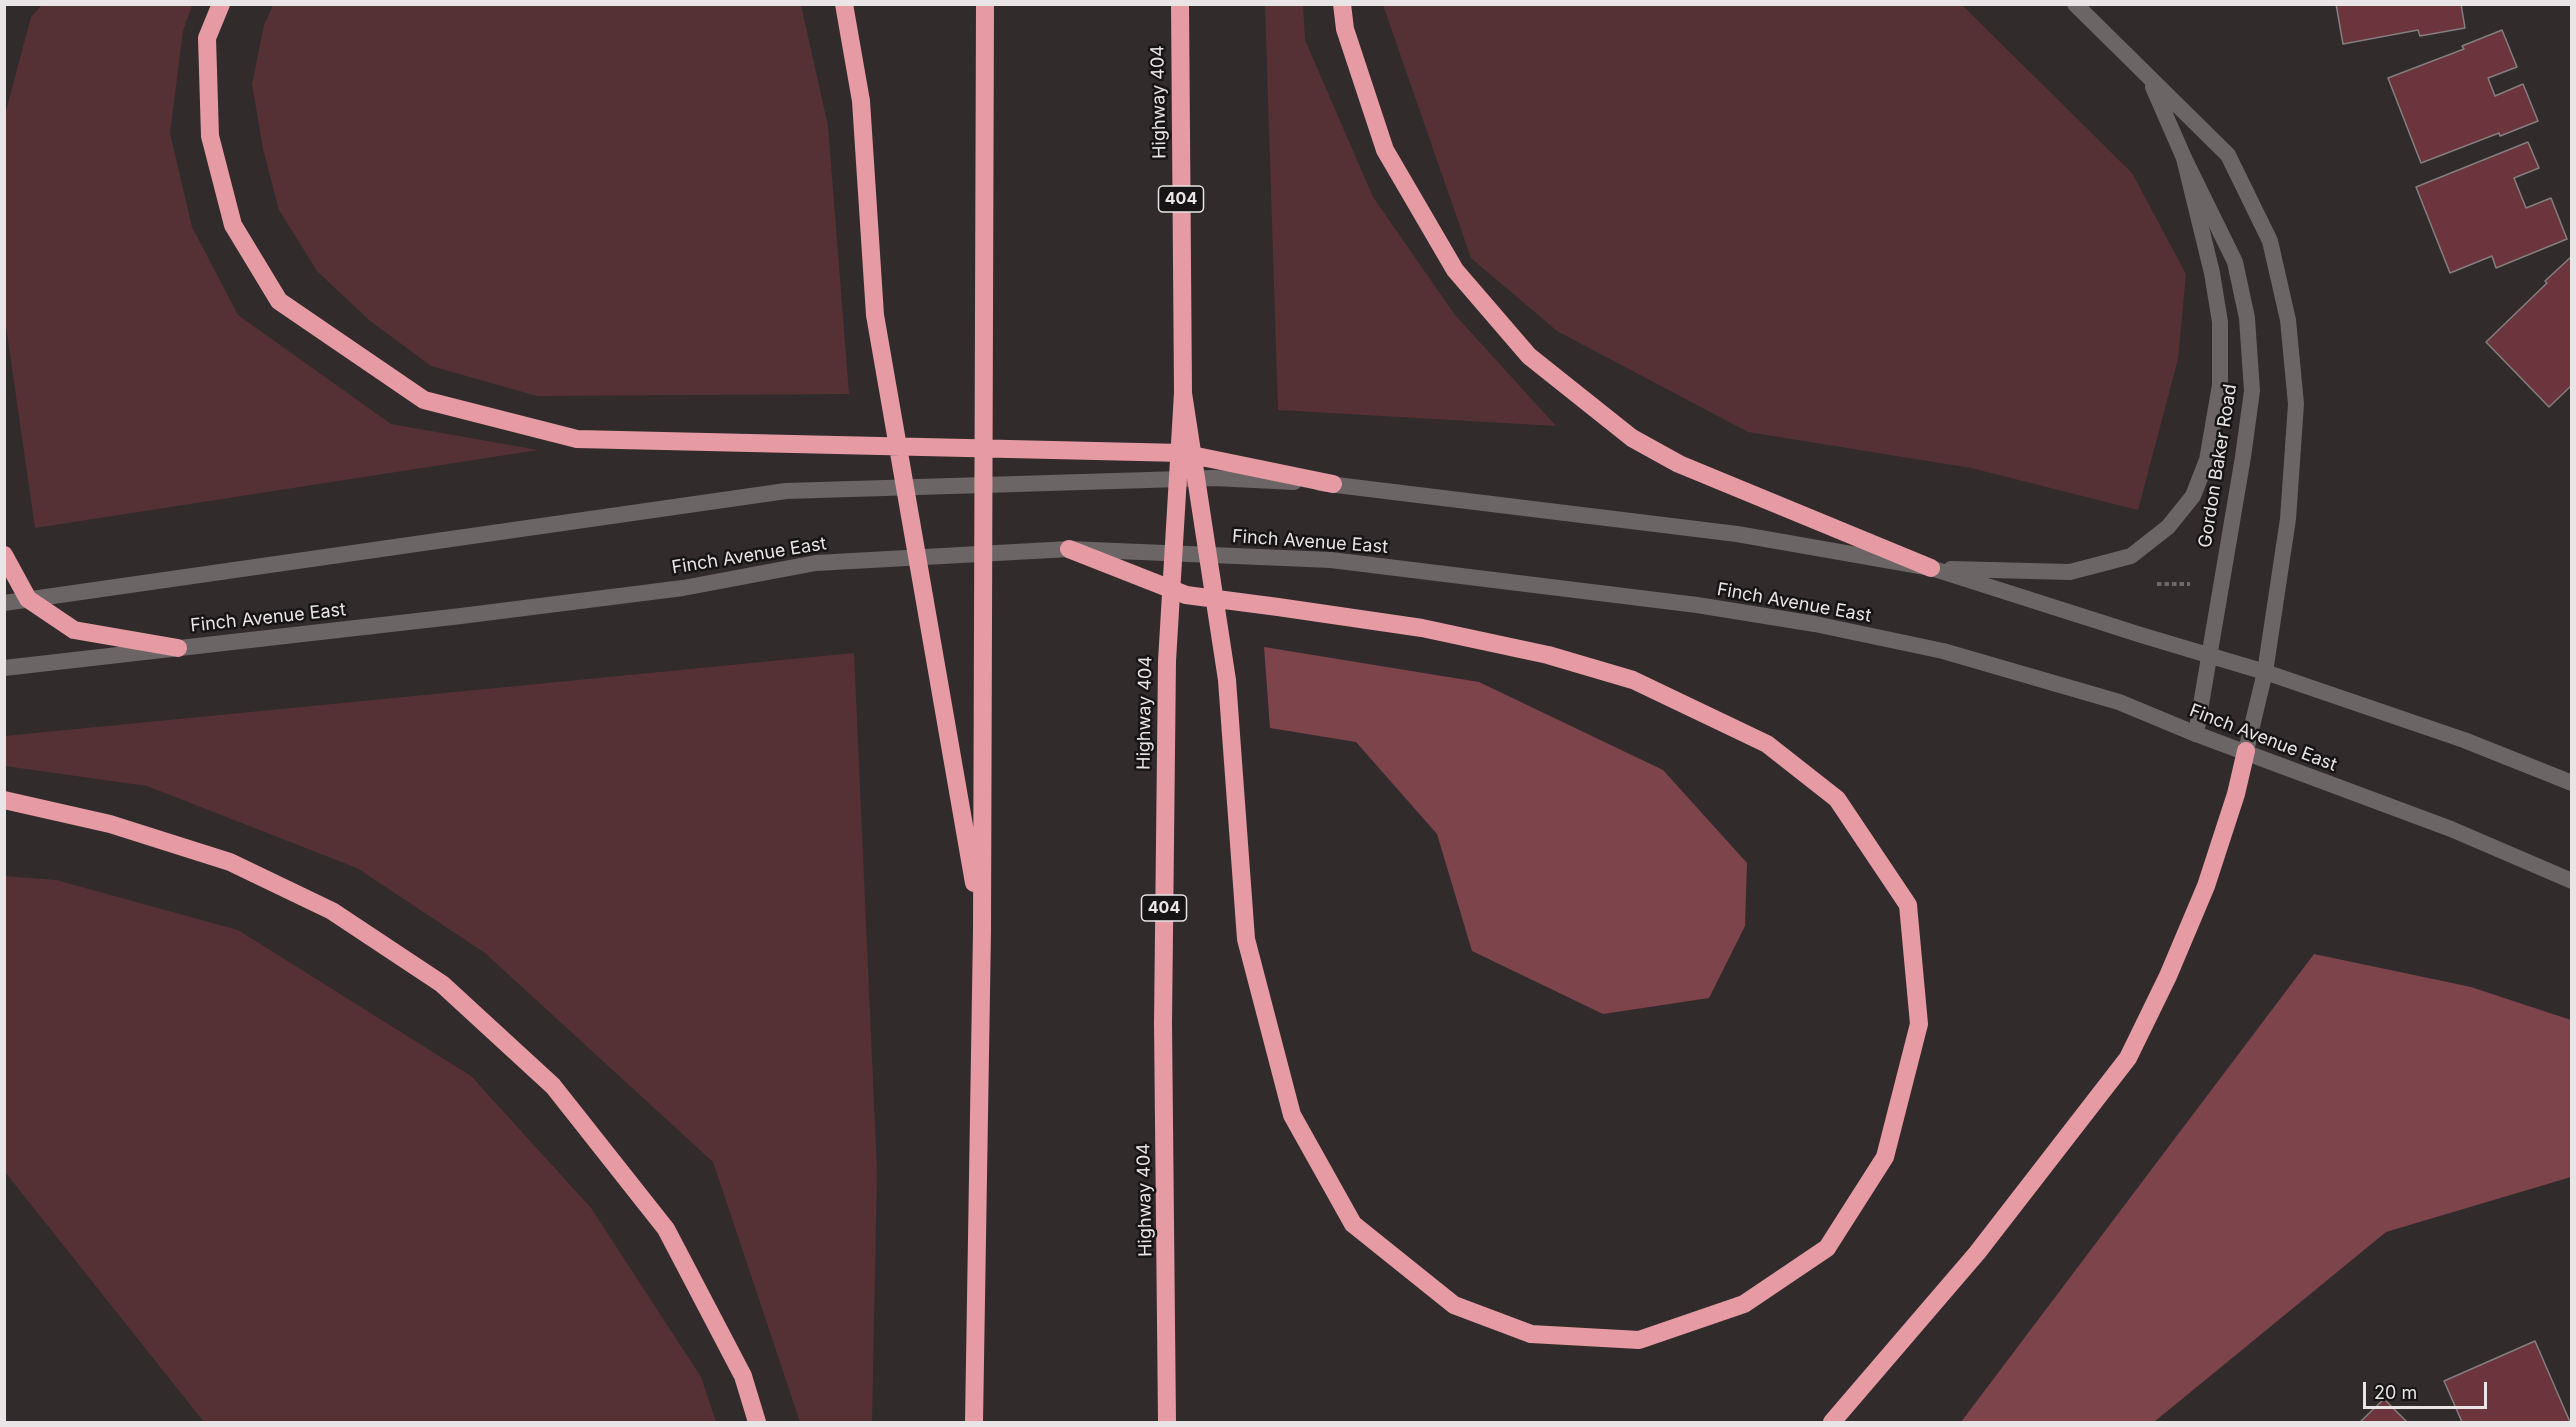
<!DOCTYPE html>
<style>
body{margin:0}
#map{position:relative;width:2576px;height:1427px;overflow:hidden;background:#312b2c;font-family:Inter,sans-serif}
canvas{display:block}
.frame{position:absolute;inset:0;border:6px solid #e9e5e6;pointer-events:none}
.scale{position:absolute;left:2363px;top:1382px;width:124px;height:27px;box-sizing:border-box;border:3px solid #e9e5e6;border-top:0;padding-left:8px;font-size:18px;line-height:21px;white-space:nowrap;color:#e9e5e6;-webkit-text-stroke:4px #171415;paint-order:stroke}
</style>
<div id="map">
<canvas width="2576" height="1427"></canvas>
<div class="frame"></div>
<div class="scale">20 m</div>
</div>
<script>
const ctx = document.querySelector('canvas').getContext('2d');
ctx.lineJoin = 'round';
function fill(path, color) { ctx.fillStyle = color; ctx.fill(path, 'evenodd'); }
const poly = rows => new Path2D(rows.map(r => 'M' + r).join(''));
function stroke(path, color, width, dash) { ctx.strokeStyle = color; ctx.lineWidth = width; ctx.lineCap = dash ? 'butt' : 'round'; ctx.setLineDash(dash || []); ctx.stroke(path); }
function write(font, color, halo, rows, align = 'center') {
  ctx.font = font + ' Inter,sans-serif'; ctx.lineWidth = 5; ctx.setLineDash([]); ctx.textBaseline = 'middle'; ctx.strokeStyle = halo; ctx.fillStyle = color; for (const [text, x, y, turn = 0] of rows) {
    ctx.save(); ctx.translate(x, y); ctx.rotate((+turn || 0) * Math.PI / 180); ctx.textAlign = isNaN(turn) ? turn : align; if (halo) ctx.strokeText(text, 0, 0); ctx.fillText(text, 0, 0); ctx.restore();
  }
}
const green = poly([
 [42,5,192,5,183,31,170,133,192,227,238,315,391,424,538,450,35,528,5,319,4,118,31,17],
 [273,5,801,5,828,126,849,394,537,396,431,366,369,320,317,271,279,210,263,149,252,84,264,25],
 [1265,5,1303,5,1305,40,1373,197,1455,315,1556,426,1278,410],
 [1383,5,1962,5,2132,173,2186,274,2178,359,2138,510,1971,468,1748,432,1557,331,1471,258],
 [854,653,877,1171,872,1422,800,1422,713,1162,485,953,357,868,147,786,5,766,5,736],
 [5,876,56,880,238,930,471,1076,591,1208,701,1377,716,1422,204,1422,5,1172]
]);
const forest = poly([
 [1264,647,1479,682,1663,770,1747,863,1745,926,1709,998,1603,1014,1472,951,1437,834,1356,742,1270,728],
 [2314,954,2471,987,2571,1020,2571,1177,2386,1232,2154,1422,1961,1422]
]);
const building = poly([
 [2336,4,2461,4,2465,28,2420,36,2418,30,2343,44,2336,4],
 [2502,30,2517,67,2488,78,2495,96,2523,84,2538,121,2500,136,2499,133,2421,163,2388,78,2464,49,2462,46,2502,30],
 [2528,142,2539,168,2514,178,2526,208,2551,198,2567,239,2496,268,2492,256,2450,273,2416,187,2528,142],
 [2572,256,2572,385,2549,407,2486,342,2547,283,2545,281,2572,256],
 [2535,1341,2570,1422,2462,1422,2444,1381,2535,1341],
 [2384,1399,2407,1422,2360,1422,2384,1399]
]);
const path = poly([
 [2157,584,2190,584]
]);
const tertiary = poly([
 [2075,4,2228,155,2270,241,2288,320,2296,404,2288,519,2265,672],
 [2153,87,2184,158,2235,262,2247,318,2252,391,2243,457,2196,734]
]);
const secondary = poly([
 [1320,483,1737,534,1931,568,2141,635,2265,672,2464,740,2572,783],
 [1951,569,2070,572,2131,556,2168,527,2193,496,2207,460,2220,385,2220,322,2212,273,2184,158],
 [4,603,786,491,1214,478,1294,482],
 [4,668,461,616,683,588,816,563,1069,549,1331,560,1697,605,1815,624,1943,651,2119,702,2196,734,2451,829,2572,881],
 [2246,751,2265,672]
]);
const motorway = poly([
 [221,4,207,38,210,136,233,225,279,301,424,400,577,439,1182,453,1333,484],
 [844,4,861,101,875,315,974,883],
 [1342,4,1345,29,1385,150,1455,270,1529,356,1632,438,1679,464,1931,568],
 [1069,549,1186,595,1278,607,1422,628,1548,655,1633,680,1767,744,1837,799,1908,905,1919,1024,1885,1157,1827,1248,1744,1304,1639,1340,1531,1334,1454,1305,1353,1224,1292,1115,1246,939,1227,680,1183,393],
 [4,555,28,599,74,630,178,648],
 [4,800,110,824,230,862,332,911,442,984,553,1086,666,1229,743,1376,757,1422],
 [974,1422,982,931,985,4],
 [1167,1422,1163,1023,1167,661,1183,393,1180,4],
 [1832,1422,1977,1253,2128,1058,2168,976,2206,886,2236,794,2246,751]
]);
const shields = [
 [1181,199,45],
 [1164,908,45]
];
const shieldNames = [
 ["404",1181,199],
 ["404",1164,908]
];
const streetNames = [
 ["Highway 404",1159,102,-91],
 ["Gordon Baker Road",2218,466,-81],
 ["Finch Avenue East",1310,542,4],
 ["Finch Avenue East",749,556,-9],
 ["Finch Avenue East",1794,603,10],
 ["Finch Avenue East",268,618,-6],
 ["Highway 404",1145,713,-89],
 ["Finch Avenue East",2263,738,21],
 ["Highway 404",1145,1200,-91]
];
fill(green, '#553135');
fill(forest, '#7d444c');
fill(building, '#6c353d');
stroke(building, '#847e7e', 1.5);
stroke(path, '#6d6869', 4, [4.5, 3]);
stroke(tertiary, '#6b6566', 16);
stroke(secondary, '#6b6566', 16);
stroke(motorway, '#e69aa3', 18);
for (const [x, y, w] of shields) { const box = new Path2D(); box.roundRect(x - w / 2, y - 13, w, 26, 4.5); ctx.fillStyle = '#171415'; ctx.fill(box); stroke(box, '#e9e5e6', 1.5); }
write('bold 16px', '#e9e5e6', null, shieldNames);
write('18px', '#e9e5e6', '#171415', streetNames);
</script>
